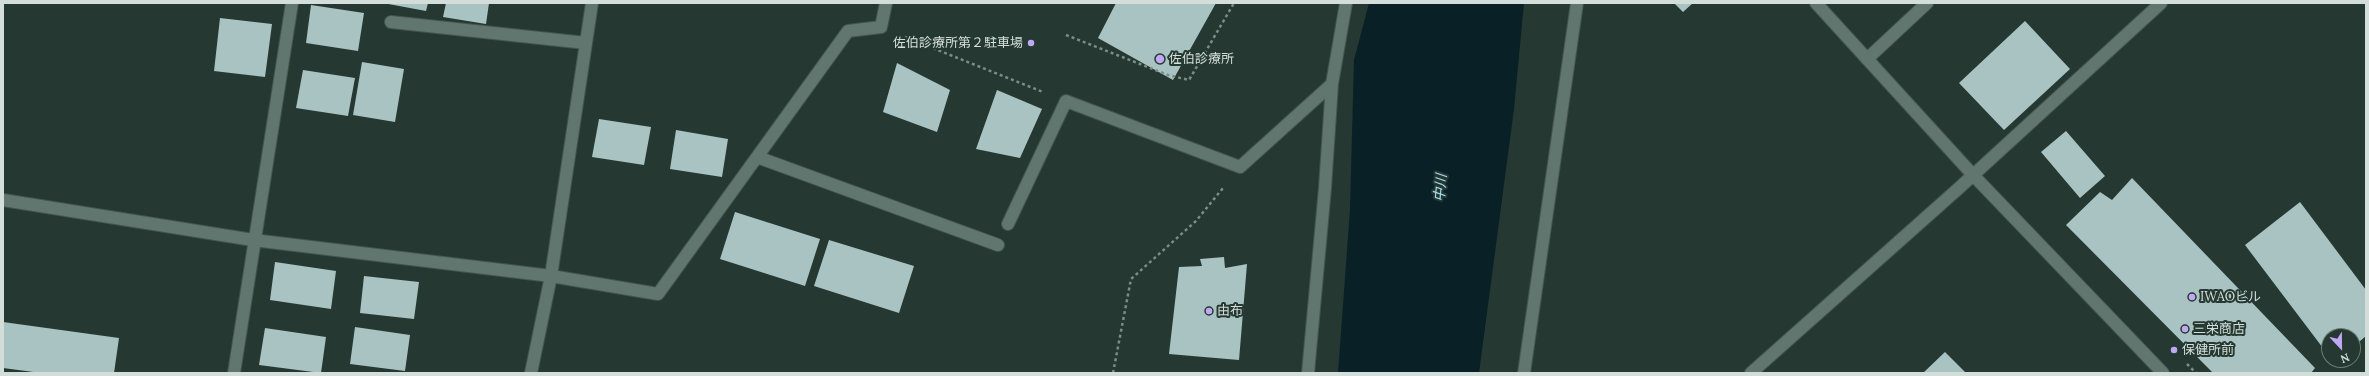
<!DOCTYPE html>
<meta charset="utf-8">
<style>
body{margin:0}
#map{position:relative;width:2369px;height:376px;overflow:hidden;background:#253932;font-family:Lora,serif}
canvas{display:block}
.frame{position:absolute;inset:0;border:4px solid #d3deda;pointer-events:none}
.north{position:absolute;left:2321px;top:328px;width:40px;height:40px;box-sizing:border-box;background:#253932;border:1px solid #6b7b75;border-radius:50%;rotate:158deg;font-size:11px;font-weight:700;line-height:16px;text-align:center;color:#d3deda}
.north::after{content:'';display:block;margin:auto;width:14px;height:18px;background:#c0a8f3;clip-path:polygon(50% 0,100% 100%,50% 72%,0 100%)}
</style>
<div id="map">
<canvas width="2369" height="376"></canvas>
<div class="frame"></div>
<div class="north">N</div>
</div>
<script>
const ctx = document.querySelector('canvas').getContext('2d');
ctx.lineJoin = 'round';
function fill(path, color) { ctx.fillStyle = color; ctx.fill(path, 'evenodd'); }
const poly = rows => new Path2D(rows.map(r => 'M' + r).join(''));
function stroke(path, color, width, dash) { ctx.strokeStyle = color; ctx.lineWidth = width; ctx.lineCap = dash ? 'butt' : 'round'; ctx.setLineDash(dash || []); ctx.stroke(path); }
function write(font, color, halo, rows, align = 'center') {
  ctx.font = font + ' Lora,"Noto Sans JP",serif'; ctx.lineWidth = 4; ctx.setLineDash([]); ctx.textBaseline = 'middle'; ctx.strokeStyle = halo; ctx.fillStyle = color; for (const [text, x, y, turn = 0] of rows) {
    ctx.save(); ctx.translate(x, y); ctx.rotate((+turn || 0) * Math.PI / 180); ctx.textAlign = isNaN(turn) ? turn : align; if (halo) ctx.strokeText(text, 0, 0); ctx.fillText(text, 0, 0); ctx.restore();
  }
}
const water = poly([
 [1369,3,1524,3,1514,109,1479,373,1338,373,1350,209,1354,60]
]);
const building = poly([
 [383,3,428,3,426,11],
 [446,3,489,3,486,24,443,17],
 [1116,3,1216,3,1173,80,1098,38],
 [1674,3,1693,3,1683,12],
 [311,5,364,13,358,51,306,43],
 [220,18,272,24,265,77,214,71],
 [2025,21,2070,69,2004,130,1959,83],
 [362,62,404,69,395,122,353,115],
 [897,63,950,90,937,132,883,112],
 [303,70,355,78,348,116,296,108],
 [997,90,1042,109,1020,158,976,149],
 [599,119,651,127,644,165,592,157],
 [676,130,728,139,722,177,670,169],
 [2066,131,2105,176,2080,198,2041,152],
 [2132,178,2315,368,2311,373,2213,373,2066,225,2100,192,2112,200],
 [2300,202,2366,290,2366,336,2353,347,2353,336,2329,336,2329,356,2245,245],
 [735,212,820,239,805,286,720,259],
 [829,240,914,266,899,313,814,286],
 [1224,257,1225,268,1247,264,1239,360,1169,354,1179,267,1202,266,1200,259],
 [275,262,336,271,331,309,270,300],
 [364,276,419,282,414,319,360,313],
 [3,322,119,338,114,373,41,373,3,368],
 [355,327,410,335,405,371,350,364],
 [265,328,326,337,321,373,259,365],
 [1945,352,1966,373,1923,373]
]);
const path = poly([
 [1066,35,1168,75,1189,80,1234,3],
 [905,37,1043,92],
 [2187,364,2196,373],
 [1113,373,1131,279,1196,221,1223,188]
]);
const minor = poly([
 [391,22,586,43],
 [1867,59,1927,3],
 [757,157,998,245],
 [3,200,253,240,551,276,658,294,848,31,881,27,886,3],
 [1008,224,1066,101,1240,167,1332,84],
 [234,373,292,3],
 [531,373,551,276,592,3],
 [1308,373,1325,188,1332,84,1346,3],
 [1524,373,1577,3],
 [1751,373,1959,188,2161,3]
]);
const tertiary = poly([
 [1816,3,1973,175,2163,373]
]);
const markers = [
 [1031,43,4,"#c0a8f3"],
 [1160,59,5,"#c0a8f3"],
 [2192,297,4,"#c0a8f3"],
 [1209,311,4,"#c0a8f3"],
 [2185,329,4,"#c0a8f3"],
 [2174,350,4,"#c0a8f3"]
];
const poiNames = [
 ["佐伯診療所第２駐車場",1023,43,"right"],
 ["佐伯診療所",1169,59],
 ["IWAOビル",2200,297],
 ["由布",1217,311],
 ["三栄商店",2193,329],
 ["保健所前",2182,350]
];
const waterNames = [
 ["中川",1441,188,-85]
];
fill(water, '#092027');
fill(building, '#a9c3c3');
stroke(minor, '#445550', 14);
stroke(tertiary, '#445550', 14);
stroke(path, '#7c8c86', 2.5, [3, 3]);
stroke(minor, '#61766e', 12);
stroke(tertiary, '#61766e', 12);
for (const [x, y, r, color] of markers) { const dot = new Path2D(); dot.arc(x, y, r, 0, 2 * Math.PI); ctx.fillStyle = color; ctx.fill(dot); stroke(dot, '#253932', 1.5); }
write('13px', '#d3deda', '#253932', poiNames, 'left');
write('italic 14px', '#a7e1f6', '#253932', waterNames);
</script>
